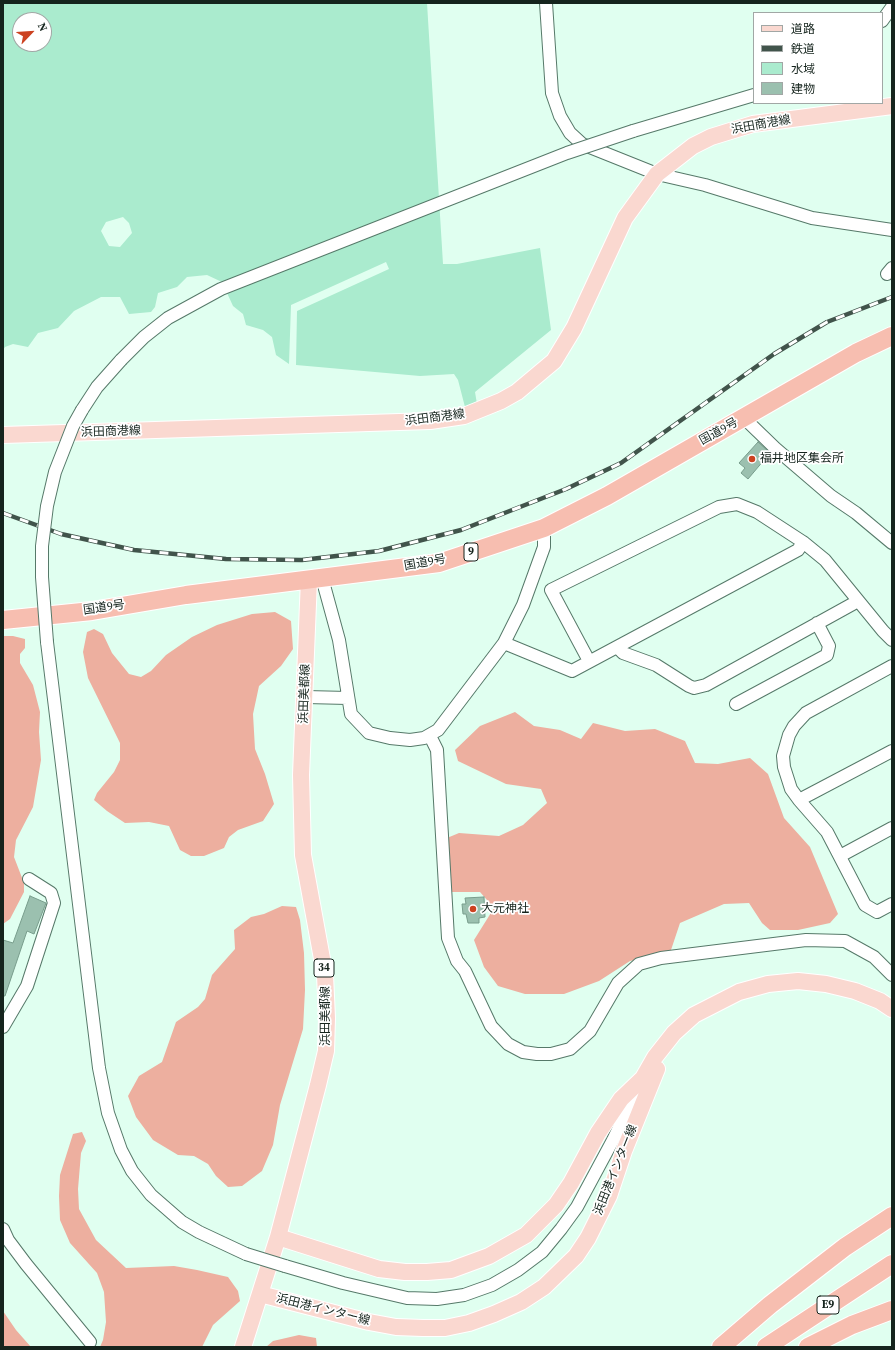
<!DOCTYPE html>
<meta charset="utf-8">
<style>
body{margin:0}
#map{position:relative;width:895px;height:1350px;overflow:hidden;background:#e0fff0;font-family:"Source Serif 4","Noto Sans JP",serif}
canvas{display:block}
.frame{position:absolute;inset:0;border:4px solid #15241d;pointer-events:none}
.legend{position:absolute;left:753px;top:12px;width:130px;height:92px;box-sizing:border-box;background:#fff;border:1px solid #a1a7a5;margin:0;padding:5px 7px;list-style:none;font-size:12px;color:#15241d}
.legend li{display:flex;align-items:center;gap:8px;height:20px}
.legend b{width:20px;border:1px solid #a1a7a5}
.north{position:absolute;left:12px;top:12px;width:40px;height:40px;box-sizing:border-box;background:#fff;border:1px solid #a1a7a5;border-radius:50%;rotate:65deg;font-size:11px;font-weight:700;line-height:16px;text-align:center;color:#15241d}
.north::after{content:'';display:block;margin:auto;width:14px;height:18px;background:#cc4221;clip-path:polygon(50% 0,100% 100%,50% 72%,0 100%)}
</style>
<div id="map">
<canvas width="895" height="1350"></canvas>
<div class="frame"></div>
<ul class="legend">
<li><b style="height:5px;background:#fad8d0"></b>道路</li>
<li><b style="height:5px;background:#41544b"></b>鉄道</li>
<li><b style="height:11px;background:#aaebce"></b>水域</li>
<li><b style="height:11px;background:#9bc0af"></b>建物</li>
</ul>
<div class="north">N</div>
</div>
<script>
const ctx = document.querySelector('canvas').getContext('2d');
ctx.lineJoin = 'round';
function fill(path, color) { ctx.fillStyle = color; ctx.fill(path, 'evenodd'); }
const poly = rows => new Path2D(rows.map(r => 'M' + r).join(''));
function stroke(path, color, width, dash) { ctx.strokeStyle = color; ctx.lineWidth = width; ctx.lineCap = dash ? 'butt' : 'round'; ctx.setLineDash(dash || []); ctx.stroke(path); }
function write(font, color, halo, rows, align = 'center') {
  ctx.font = font + ' "Source Serif 4","Noto Sans JP",serif'; ctx.lineWidth = 3.5; ctx.setLineDash([]); ctx.textBaseline = 'middle'; ctx.strokeStyle = halo; ctx.fillStyle = color; for (const [text, x, y, turn = 0] of rows) {
    ctx.save(); ctx.translate(x, y); ctx.rotate((+turn || 0) * Math.PI / 180); ctx.textAlign = isNaN(turn) ? turn : align; if (halo) ctx.strokeText(text, 0, 0); ctx.fillText(text, 0, 0); ctx.restore();
  }
}
const forest = poly([
 [275,612,291,621,293,649,281,666,259,686,253,714,255,749,265,774,274,804,263,821,238,830,229,837,224,848,204,856,191,856,180,850,169,826,149,822,125,823,107,811,94,800,97,793,114,772,120,760,120,743,88,678,83,652,87,632,94,629,103,634,112,653,129,674,141,677,151,671,166,655,192,637,217,625,252,614],
 [3,636,13,636,25,639,25,648,20,654,20,663,33,685,40,712,39,732,41,760,33,807,16,840,14,857,24,883,24,892,10,919,3,924],
 [515,712,534,726,560,730,581,739,593,723,625,731,655,729,685,741,695,763,718,764,750,758,768,774,784,818,810,847,838,914,830,923,798,930,770,930,762,923,749,903,724,904,680,923,670,953,630,961,599,981,564,994,525,994,498,986,484,967,474,940,494,908,480,892,450,892,447,838,459,833,499,836,523,825,547,803,541,789,506,784,458,761,455,750,480,726],
 [282,906,296,907,300,920,304,953,305,990,303,1029,280,1105,273,1145,262,1171,242,1186,228,1187,216,1176,208,1164,194,1156,178,1155,153,1140,136,1117,128,1096,139,1076,162,1062,176,1022,198,1007,205,999,212,975,235,949,234,930,251,917,264,914],
 [82,1132,86,1141,81,1153,78,1189,79,1209,96,1240,126,1268,174,1266,197,1270,228,1277,238,1291,240,1301,213,1325,202,1347,100,1347,103,1340,106,1322,104,1292,97,1273,70,1243,60,1220,59,1196,60,1175,73,1134],
 [3,1311,16,1330,31,1347,3,1347],
 [299,1335,316,1338,317,1347,266,1347,273,1341]
]);
const water = poly([
 [3,3,427,3,443,264,457,264,540,248,551,330,475,392,477,404,465,407,458,380,454,374,420,376,296,365,297,311,389,269,386,262,291,305,289,364,276,355,272,337,263,330,246,325,243,314,233,306,222,282,207,275,187,277,177,287,158,293,155,307,151,312,129,314,120,297,101,297,74,311,58,328,38,333,28,347,13,344,5,347,3,350],
 [20,20,44,20,44,44,20,44],
 [123,217,129,223,132,233,120,247,109,246,101,231,106,222]
]);
const building = poly([
 [758,442,770,453,748,479,741,473,745,468,739,463,758,442],
 [30,896,46,903,34,934,27,931,5,996,3,996,3,940,13,943,30,896],
 [484,897,485,917,479,918,479,923,468,923,466,914,463,914,462,904,466,904,465,898,484,897]
]);
const minor = poly([
 [546,3,552,93,560,116,570,133,582,144,657,174,705,185,812,218,892,230],
 [882,21,892,7],
 [633,131,754,95],
 [887,274,892,268],
 [82,410,97,387,121,360],
 [744,418,775,448,831,496,856,513,892,543],
 [322,578,339,640,351,714,369,733,390,738,410,740,424,738,438,730,504,643,523,605,544,547,544,528],
 [47,642,99,1068,108,1113,121,1150,132,1171,151,1195,182,1222,199,1232,246,1254],
 [504,643,572,671,798,550,803,542],
 [617,647,623,653,656,665,689,686,694,688,706,685,858,601],
 [589,661,551,590,719,507,737,504,757,512,803,542,825,560,883,631,892,640],
 [892,666,806,713,794,726,789,735,783,756,784,767,791,789,799,800,827,832,865,905,877,912,892,904],
 [306,697,348,698],
 [736,704,827,655,829,646,817,623],
 [430,736,437,750,448,938,457,961,465,971,491,1026,508,1044,523,1052,537,1054,551,1054,570,1049,590,1031,618,983,639,964,661,958,806,940,845,941,874,957,892,975],
 [799,800,892,751],
 [840,856,892,828],
 [3,1027,27,986,54,903,51,893,29,879],
 [3,1229,8,1240,26,1264,90,1342],
 [285,1266,343,1283,407,1298,437,1299,464,1295,492,1285,518,1270,542,1252,561,1229,577,1207,613,1140,640,1084]
]);
const major = poly([
 [3,435,430,421,464,416,501,401,517,392,554,361,574,328,625,218,657,174,693,146,711,137,753,124,892,106],
 [278,1237,379,1269,405,1272,427,1272,451,1270,489,1256,526,1235,556,1205,571,1183,598,1133,621,1099,643,1078,655,1057,674,1033,694,1015,739,992,768,984,798,981,826,984,855,991,880,1001,892,1009],
 [260,1294,369,1322,396,1327,423,1328,445,1328,469,1323,494,1314,521,1302,544,1287,576,1256,588,1238,609,1196,624,1151,657,1069],
 [243,1347,278,1237,318,1085,326,1051,327,1018,325,975,303,855,301,775,309,579]
]);
const highway = poly([
 [3,620,92,611,186,595,439,563,544,528,607,496,856,353,892,336],
 [721,1347,770,1305,845,1247,892,1216],
 [766,1347,892,1264],
 [808,1347,852,1325,892,1310]
]);
const rail = poly([
 [3,513,61,534,134,550,226,559,302,560,379,551,461,530,566,489,621,463,774,354,827,322,892,297]
]);
const minorBridge = poly([
 [121,360,144,337,168,318,221,289,567,153,633,131],
 [47,642,42,577,42,546,47,506,55,472,73,426,82,410],
 [246,1254,285,1266]
]);
const markers = [
 [752,459,4,"#cc4221"],
 [473,909,4,"#cc4221"]
];
const shields = [
 [471,552,14],
 [324,968,20],
 [828,1305,22]
];
const shieldNames = [
 ["9",471,552],
 ["34",324,968],
 ["E9",828,1305]
];
const streetNames = [
 ["浜田商港線",761,125,-10],
 ["浜田商港線",435,418,-7],
 ["浜田商港線",111,432,-2],
 ["国道9号",719,432,-29],
 ["国道9号",425,563,-10],
 ["国道9号",104,608,-8],
 ["浜田美都線",305,694,-88],
 ["浜田美都線",326,1016,-90],
 ["浜田港インター線",616,1170,-68],
 ["浜田港インター線",323,1310,14]
];
const poiNames = [
 ["福井地区集会所",760,459],
 ["大元神社",481,909]
];
fill(forest, '#edaf9f');
fill(water, '#aaebce');
fill(building, '#9bc0af');
stroke(building, '#789d8c', 1);
stroke(minor, '#567969', 14);
stroke(major, '#fff', 18);
stroke(highway, '#fff', 20);
stroke(minor, '#fff', 12);
stroke(major, '#fad8d0', 16);
stroke(highway, '#f7beb0', 18);
stroke(rail, '#41544b', 4.5);
stroke(rail, '#fff', 3, [9]);
stroke(minorBridge, '#567969', 14, []);
stroke(minorBridge, '#fff', 12);
for (const [x, y, r, color] of markers) { const dot = new Path2D(); dot.arc(x, y, r, 0, 2 * Math.PI); ctx.fillStyle = color; ctx.fill(dot); stroke(dot, '#fff', 1.5); }
for (const [x, y, w] of shields) { const box = new Path2D(); box.roundRect(x - w / 2, y - 9, w, 18, 3); ctx.fillStyle = '#fff'; ctx.fill(box); stroke(box, '#15241d', 1); }
write('bold 11px', '#15241d', null, shieldNames);
write('12px', '#15241d', '#fff', streetNames);
write('12px', '#15241d', '#fff', poiNames, 'left');
</script>
